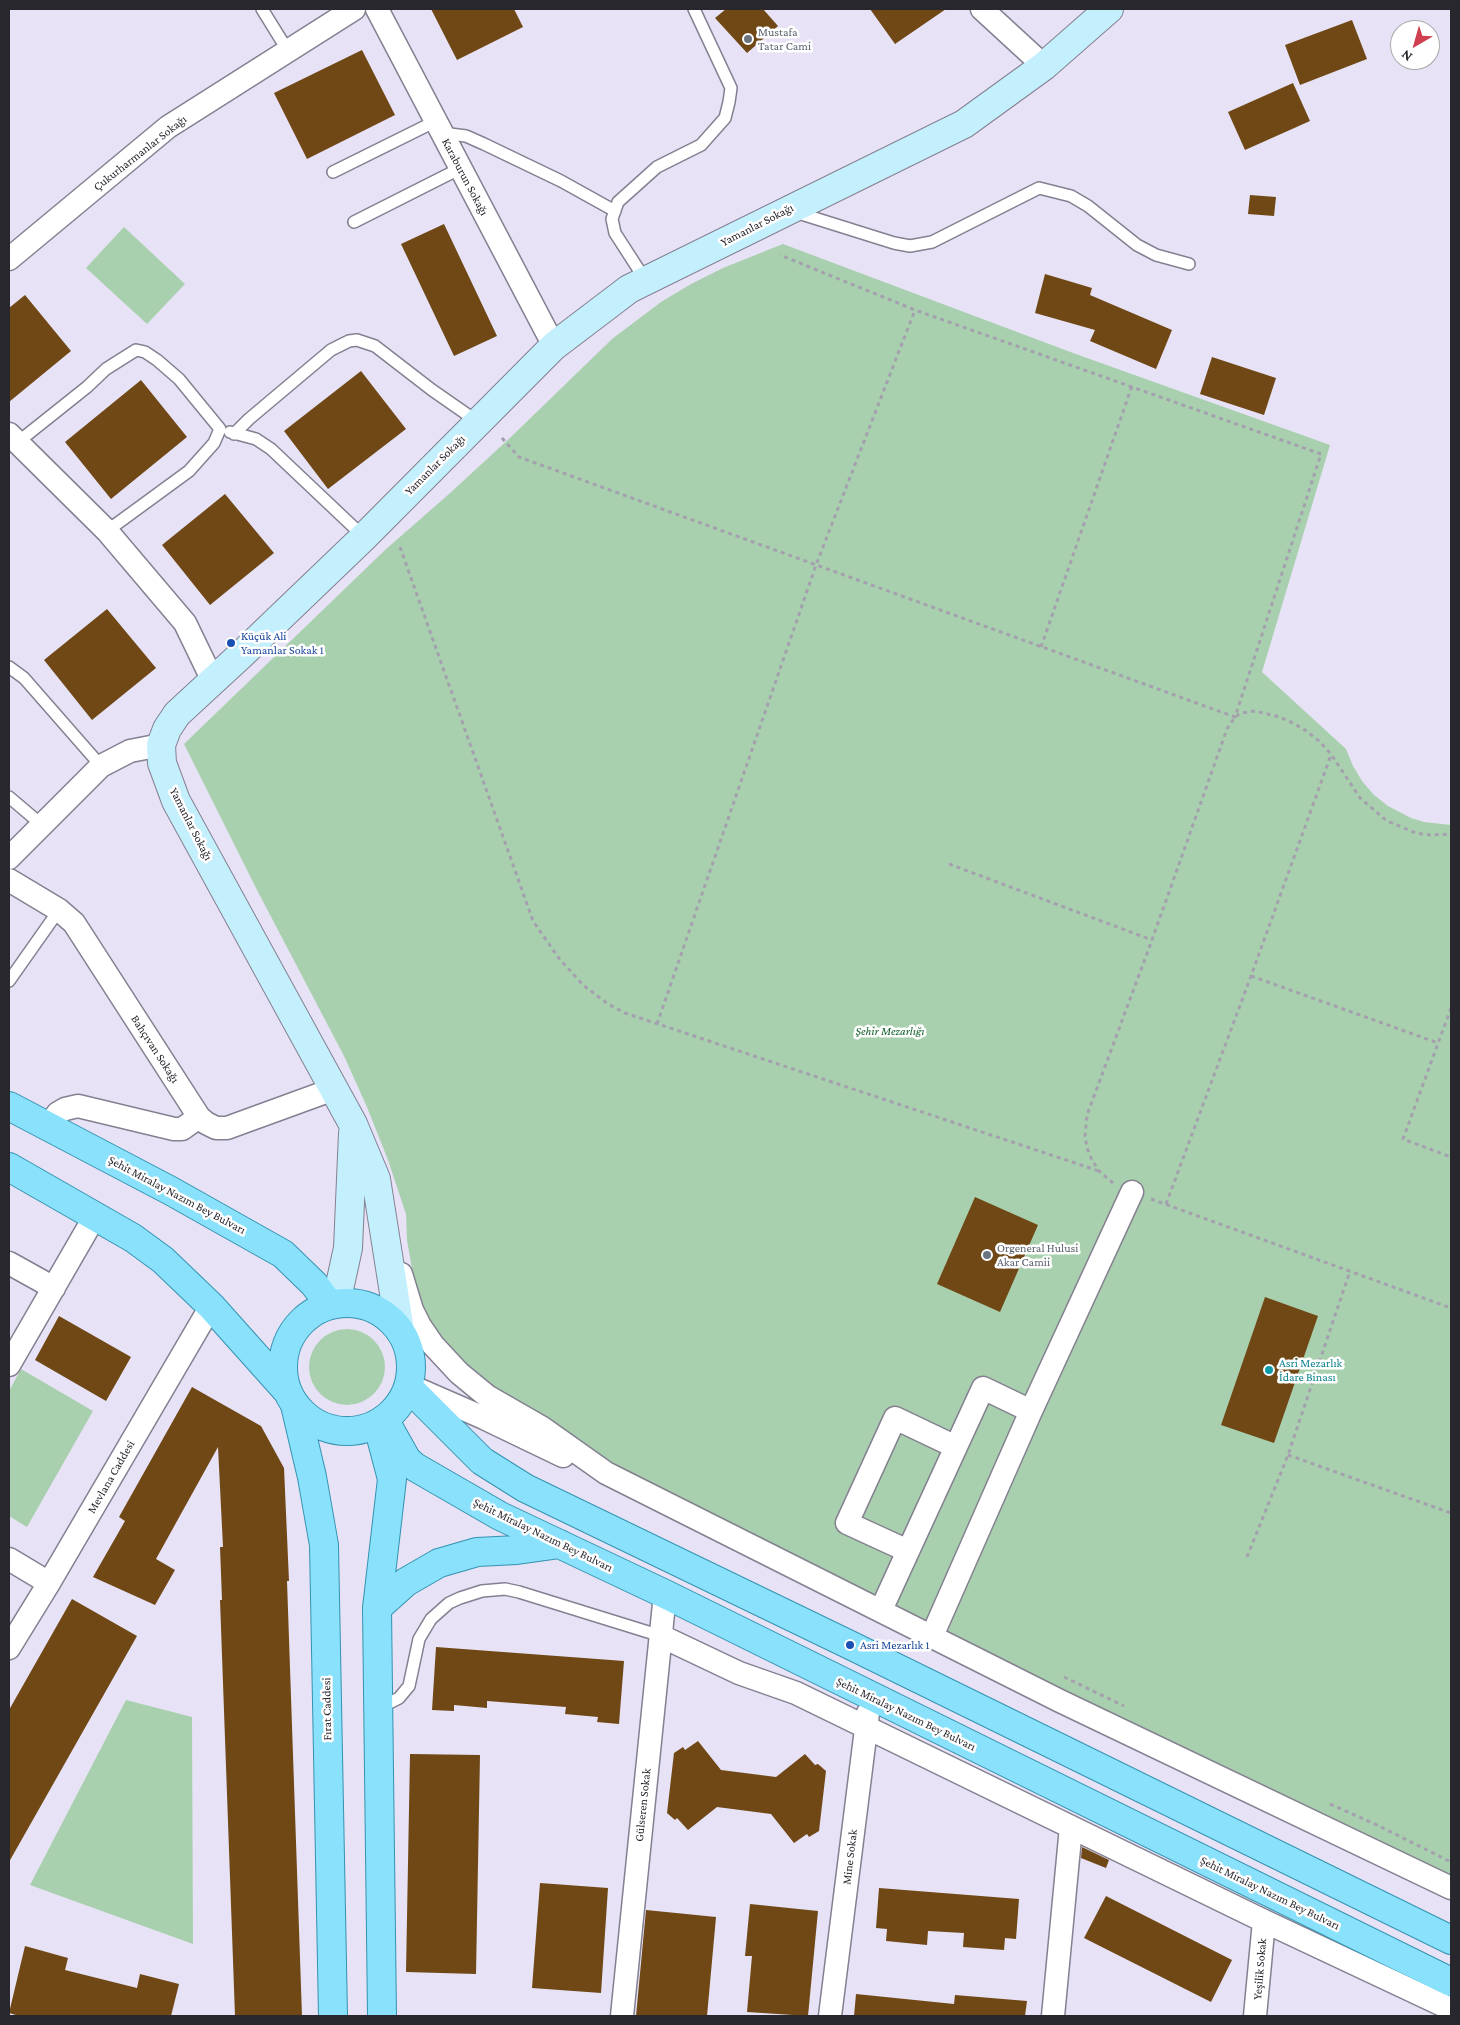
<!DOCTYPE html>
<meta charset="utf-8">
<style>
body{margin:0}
#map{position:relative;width:1460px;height:2025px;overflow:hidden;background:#e7e2f5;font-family:"Crimson Pro",serif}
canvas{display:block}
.frame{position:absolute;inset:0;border:10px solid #29272e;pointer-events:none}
.north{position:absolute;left:1390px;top:20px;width:50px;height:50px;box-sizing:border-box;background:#fff;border:1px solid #a9a9ab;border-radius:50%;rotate:218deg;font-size:14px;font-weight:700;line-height:20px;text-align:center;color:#29272e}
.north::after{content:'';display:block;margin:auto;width:18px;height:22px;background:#cf3f4f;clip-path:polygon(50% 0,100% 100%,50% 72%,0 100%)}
</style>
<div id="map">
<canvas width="1460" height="2025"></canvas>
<div class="frame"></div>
<div class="north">N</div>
</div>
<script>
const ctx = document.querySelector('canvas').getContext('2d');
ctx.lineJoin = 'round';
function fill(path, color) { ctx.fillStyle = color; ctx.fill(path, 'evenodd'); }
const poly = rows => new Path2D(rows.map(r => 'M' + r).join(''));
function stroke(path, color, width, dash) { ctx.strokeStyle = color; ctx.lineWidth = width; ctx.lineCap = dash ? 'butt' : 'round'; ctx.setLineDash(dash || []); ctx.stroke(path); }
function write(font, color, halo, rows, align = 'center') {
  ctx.font = font + ' "Crimson Pro",serif'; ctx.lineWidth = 5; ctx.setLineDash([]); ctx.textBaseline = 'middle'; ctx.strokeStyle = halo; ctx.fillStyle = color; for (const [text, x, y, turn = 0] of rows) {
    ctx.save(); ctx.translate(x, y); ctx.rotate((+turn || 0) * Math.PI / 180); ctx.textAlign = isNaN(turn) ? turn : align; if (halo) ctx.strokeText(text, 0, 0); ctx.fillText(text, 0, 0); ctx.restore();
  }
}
const green = poly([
 [124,227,185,284,147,324,86,268],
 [783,244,1073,353,1330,445,1262,672,1346,749,1353,766,1362,781,1374,795,1388,806,1411,818,1424,822,1451,825,1451,1885,514,1416,451,1367,416,1292,407,1240,406,1214,388,1160,367,1107,344,1056,257,890,184,744,385,550,449,494,512,436,612,339,661,302,691,284,723,268],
 '309 1367a38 38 0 1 1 76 0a38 38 0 1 1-76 0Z',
 [21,1369,93,1411,27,1527,9,1516,9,1391],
 [126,1700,192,1717,193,1944,30,1885]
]);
const building = poly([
 [431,9,514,9,523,27,457,60],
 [726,9,763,9,778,26,747,53,715,18],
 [870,9,946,9,895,44],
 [1352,20,1367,59,1300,85,1285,45],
 [362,50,395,115,307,159,274,93],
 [1293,83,1310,121,1245,150,1228,112],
 [1250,195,1276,197,1274,216,1248,214],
 [444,224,497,336,454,356,401,244],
 [1045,274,1092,288,1090,295,1172,330,1156,369,1090,341,1095,330,1035,313],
 [25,295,71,351,9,402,9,308],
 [1212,357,1276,378,1264,415,1200,394],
 [361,371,406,429,328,489,284,431],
 [141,380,187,437,111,499,65,442],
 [225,494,274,553,210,605,162,545],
 [107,609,156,668,92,720,44,660],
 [975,1197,1038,1225,1000,1312,937,1284],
 [1265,1297,1318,1316,1274,1443,1221,1425],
 [59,1316,131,1357,106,1401,35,1360],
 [192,1387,261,1426,284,1468,289,1581,287,1581,302,2016,235,2016,220,1600,222,1600,220,1547,223,1547,218,1447,156,1559,175,1570,155,1605,93,1577,125,1521,119,1517],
 [72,1599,137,1636,9,1862,9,1710],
 [436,1647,624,1661,619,1724,597,1722,598,1717,565,1714,566,1707,487,1701,487,1708,454,1705,454,1711,432,1710],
 [698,1741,721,1770,776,1777,805,1754,815,1765,818,1764,826,1771,819,1831,809,1837,807,1834,794,1843,771,1814,717,1807,688,1830,677,1818,675,1820,667,1813,674,1753,683,1747,685,1750],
 [410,1754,480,1755,476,1974,406,1972],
 [1082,1847,1109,1860,1106,1868,1081,1858],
 [540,1883,608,1888,601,1993,532,1988],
 [879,1888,1019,1899,1016,1939,1005,1938,1004,1950,963,1947,964,1933,928,1931,927,1945,886,1941,887,1929,876,1928],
 [1106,1896,1232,1960,1211,2002,1084,1938],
 [750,1904,818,1911,808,2016,747,2012,752,1956,745,1956],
 [646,1910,716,1917,707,2016,636,2016],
 [25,1946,68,1958,65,1970,137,1988,140,1974,179,1984,171,2016,19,2016,9,2013],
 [856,1994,954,2004,955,1995,1027,2001,1025,2016,854,2016]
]);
const path = poly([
 [502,438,519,457,1235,717,1321,454,915,310,780,255],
 [400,547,533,921,558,957,583,985,608,1004,625,1013,1099,1171],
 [1041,647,1132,386],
 [949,864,1152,940],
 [1251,976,1438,1043],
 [1451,1008,1403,1139,1451,1157],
 [657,1024,816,565,915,310],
 [1113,1183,1099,1171,1092,1160,1087,1148,1085,1136,1087,1115,1152,940,1227,729,1235,717,1241,713,1255,711,1276,716,1289,721,1305,730,1319,741,1331,754,1360,798,1387,821,1416,833,1430,835,1451,834],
 [1151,1199,1451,1308],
 [1166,1204,1251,976,1331,755],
 [1288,1455,1451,1513],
 [1247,1557,1288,1455,1350,1271],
 [1064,1677,1124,1706],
 [1330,1804,1377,1825,1451,1862]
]);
const lane = poly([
 [262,9,288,51],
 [442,133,466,136,484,144,561,181,615,211],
 [333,172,436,121],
 [795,212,894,243,910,246,932,242,1039,188,1071,196,1088,206,1137,245,1156,255,1189,264],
 [354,222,461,168],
 [646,281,615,233,612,219,618,202,657,167,701,145,725,118,729,102,731,88,694,9],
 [230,432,256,439,271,449,364,537],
 [234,434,249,419,331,350,349,341,357,340,375,346,432,390,478,422],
 [18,442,87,387,106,369,136,350,145,352,157,360,179,379,220,429,214,443,189,471,107,531],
 [9,667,24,678,101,766],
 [9,797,42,825],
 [9,981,59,910],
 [379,1708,399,1698,409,1686,419,1639,431,1619,449,1603,460,1598,482,1591,505,1589,519,1592,661,1636]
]);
const street = poly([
 [377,9,554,346],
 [982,9,1044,66],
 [9,259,168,127,354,9],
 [9,434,107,531,185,623,213,681],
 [9,858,101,766,130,751,161,745],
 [9,880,59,910,74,923,199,1117,206,1123,216,1128,227,1128,334,1089],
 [48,1126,58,1113,65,1109,78,1106,174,1129,182,1129,199,1117],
 [9,1263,54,1288],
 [401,1274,412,1310,420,1326,433,1345,459,1373,487,1396,541,1427,606,1473,1060,1701,1451,1888],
 [9,1365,95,1216],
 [413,1387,484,1418,563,1456],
 [908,1551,847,1523,895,1418,956,1447],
 [9,1559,49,1583],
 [881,1610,983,1388,1031,1411],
 [661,1636,739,1673,796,1693,1264,1921,1451,2009],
 [932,1636,1031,1411,1132,1192],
 [9,1648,49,1583,211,1306],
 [622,2016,665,1594],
 [830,2016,868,1713],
 [1053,2016,1071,1827],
 [1255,2016,1264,1921]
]);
const secondary = poly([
 [336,1303,348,1248,353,1133],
 [400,1331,376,1179,353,1124,176,801,162,763,161,745,167,729,177,714,242,654,364,537,554,346,629,289,964,124,1044,66,1109,9]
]);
const primary = poly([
 [9,1106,171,1191,283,1254,314,1284,329,1304],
 [9,1167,133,1238,163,1260,211,1306,287,1391],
 '283 1367a64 64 0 1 1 128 0a64 64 0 1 1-128 0Z',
 [408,1387,482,1461,525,1488,850,1645,1451,1940],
 [295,1405,312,1477,324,1545,333,2016],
 [384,1419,407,1460,415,1467,500,1516,665,1594,1451,1982],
 [379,1430,392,1479,377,1608,382,2016],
 [377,1608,406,1582,439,1563,477,1552,517,1550,560,1544]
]);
const markers = [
 [748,39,5,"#6b7280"],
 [231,643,5,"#1a4fb4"],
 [987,1255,5,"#6b7280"],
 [1269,1370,5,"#0f9aa8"],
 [850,1645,5,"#1a4fb4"]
];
const worshipNames = [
 ["Mustafa",758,32],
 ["Tatar Cami",758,46],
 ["Orgeneral Hulusi",997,1248],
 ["Akar Camii",997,1262]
];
const streetNames = [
 ["Çukurharmanlar Sokağı",140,153,-38],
 ["Karaburun Sokağı",465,177,62],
 ["Yamanlar Sokağı",757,225,-27],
 ["Yamanlar Sokağı",435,465,-45],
 ["Yamanlar Sokağı",191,824,63],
 ["Bahçıvan Sokağı",155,1049,57],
 ["Şehit Miralay Nazım Bey Bulvarı",177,1195,28],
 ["Mevlana Caddesi",111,1477,-60],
 ["Şehit Miralay Nazım Bey Bulvarı",543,1535,26],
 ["Fırat Caddesi",327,1709,-91],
 ["Şehit Miralay Nazım Bey Bulvarı",906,1714,26],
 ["Gülseren Sokak",643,1805,-84],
 ["Mine Sokak",850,1857,-83],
 ["Şehit Miralay Nazım Bey Bulvarı",1270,1893,26],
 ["Yeşilik Sokak",1260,1969,-85]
];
const transitNames = [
 ["Küçük Ali",241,636],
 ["Yamanlar Sokak 1",241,650],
 ["Asri Mezarlık 1",860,1645]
];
const parkNames = [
 ["Şehir Mezarlığı",890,1031]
];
const cultureNames = [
 ["Asri Mezarlık",1279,1363],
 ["İdare Binası",1279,1377]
];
fill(green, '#a9d0ae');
fill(building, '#6f4816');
stroke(lane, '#848091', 14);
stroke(street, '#848091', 25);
stroke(secondary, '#848091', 30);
stroke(primary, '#3593b1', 30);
stroke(path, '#a4a0ae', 3, [4, 4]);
stroke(lane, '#fff', 11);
stroke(street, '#fff', 22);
stroke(secondary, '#c4f0fd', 28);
stroke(primary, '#89e1fb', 28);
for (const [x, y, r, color] of markers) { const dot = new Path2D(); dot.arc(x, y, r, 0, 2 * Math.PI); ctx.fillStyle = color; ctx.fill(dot); stroke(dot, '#fff', 2); }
write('12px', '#5b616d', '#fff', worshipNames, 'left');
write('12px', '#29272e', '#fff', streetNames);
write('12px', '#164399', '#fff', transitNames, 'left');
write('italic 12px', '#125f28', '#fff', parkNames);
write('12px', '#0d838f', '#fff', cultureNames, 'left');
</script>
